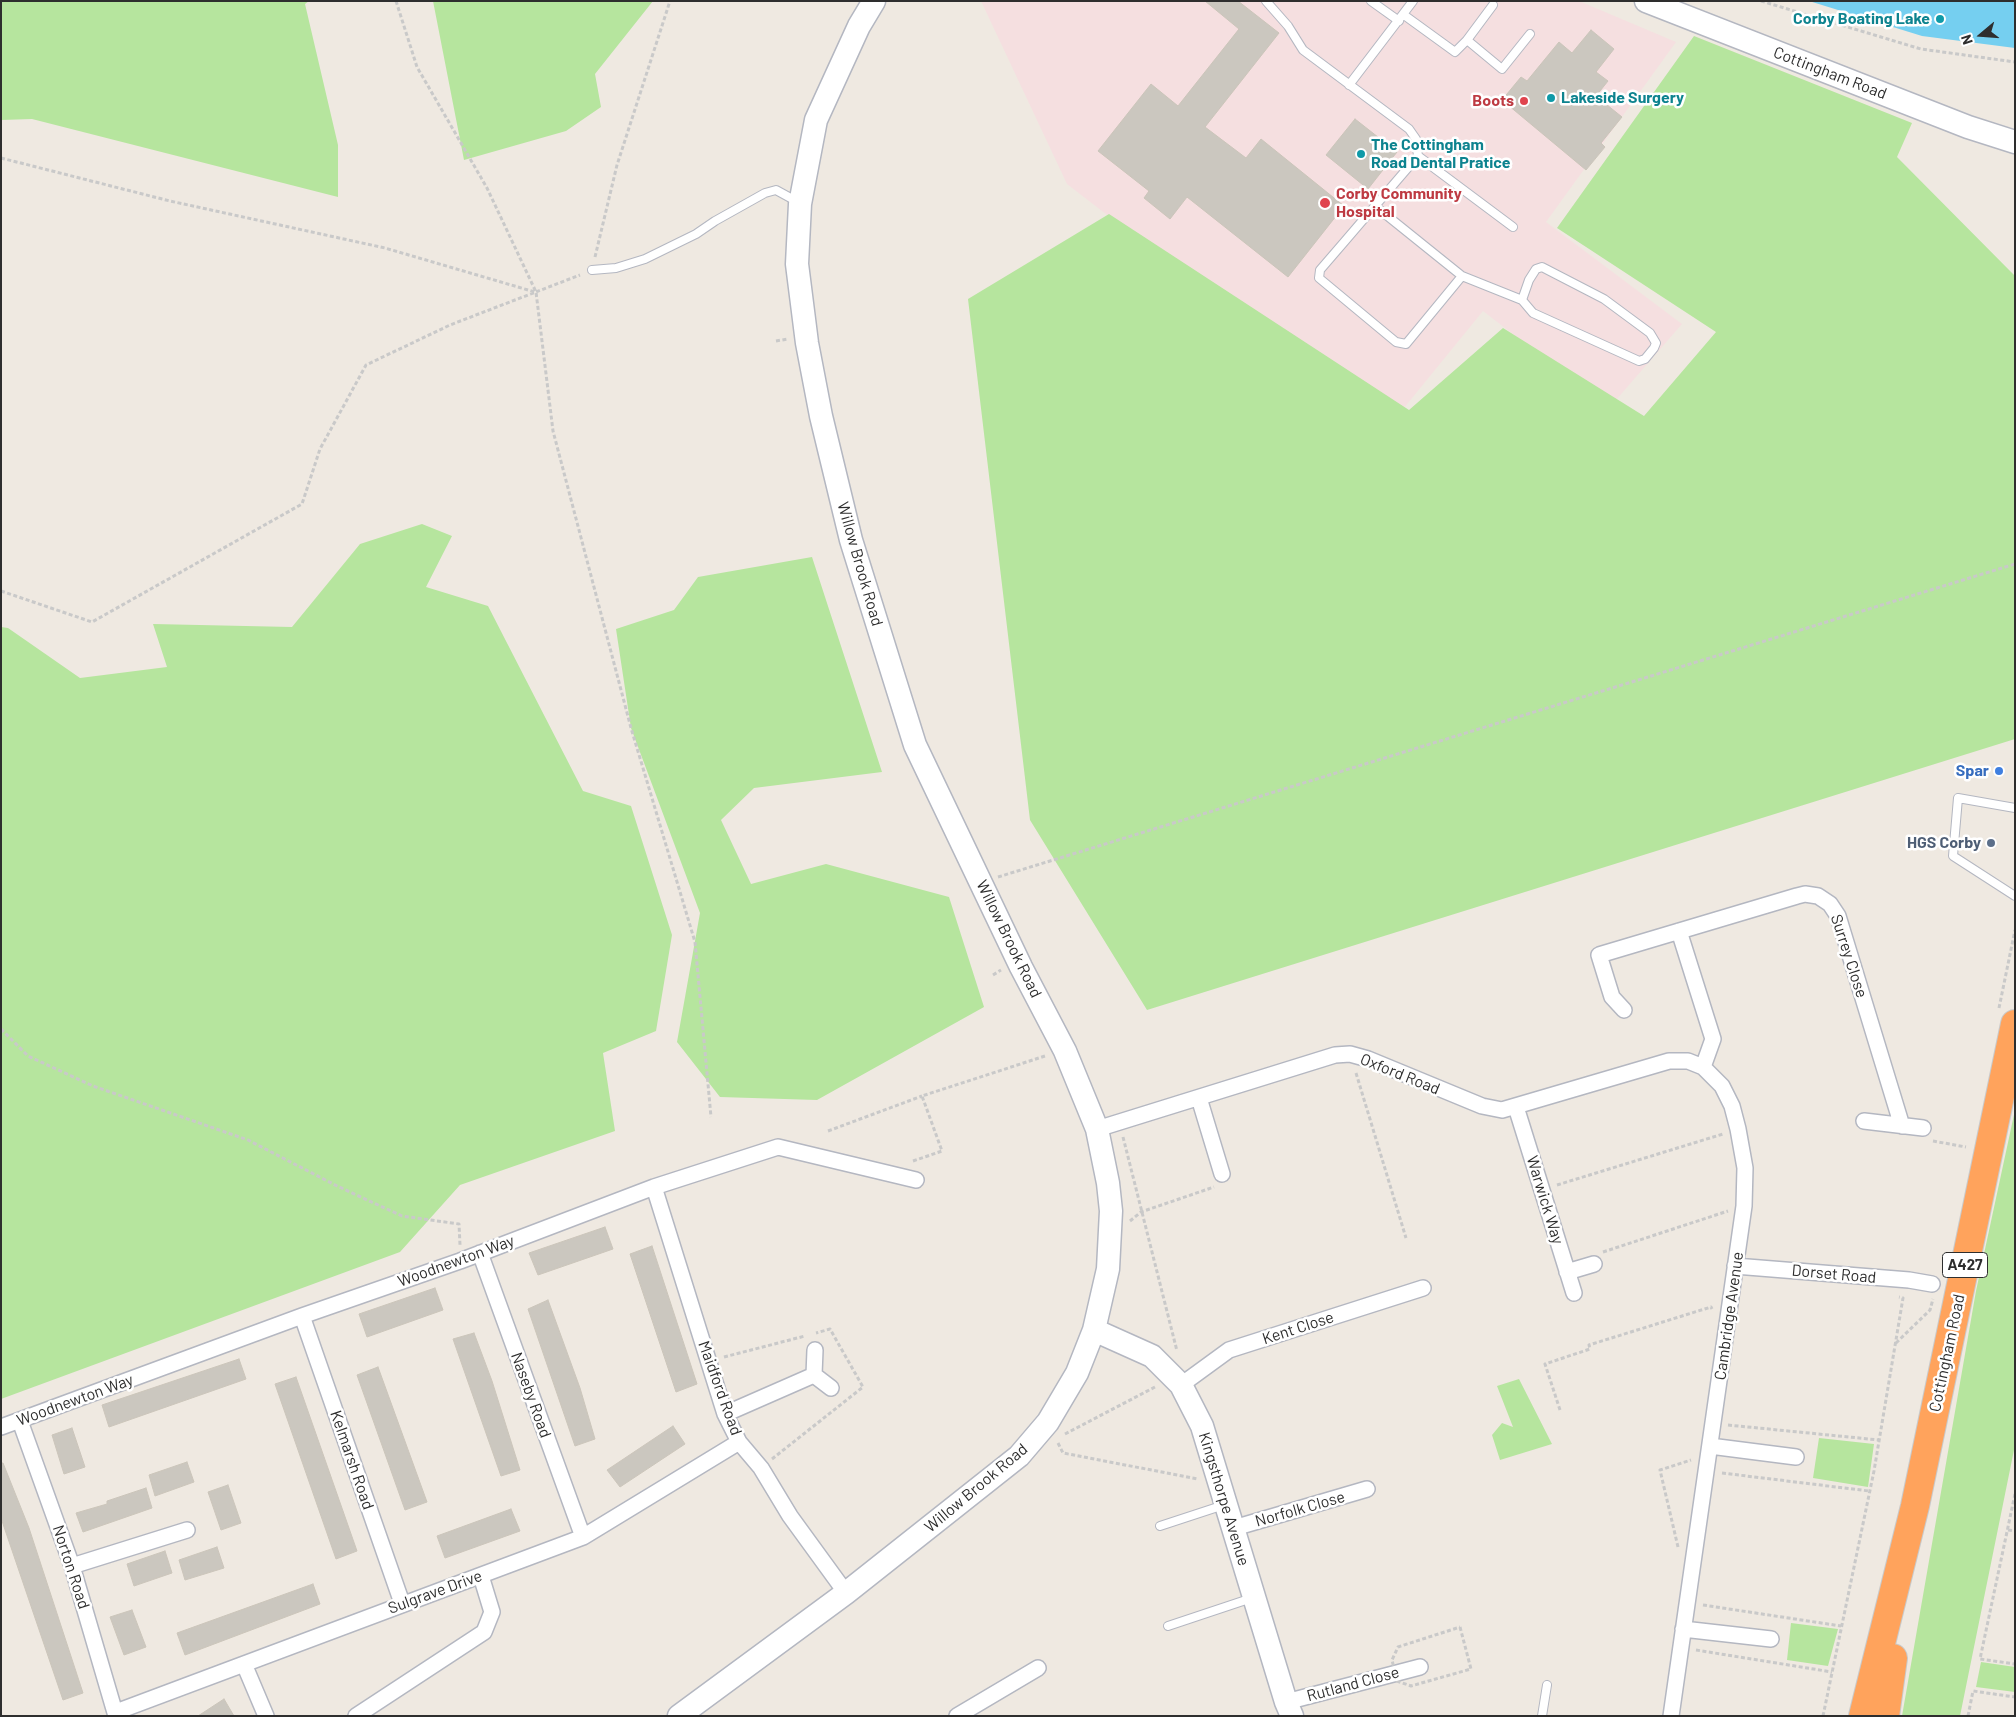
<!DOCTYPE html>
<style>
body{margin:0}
#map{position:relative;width:2016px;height:1717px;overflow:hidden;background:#efe9e1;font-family:Barlow,sans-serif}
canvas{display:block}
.frame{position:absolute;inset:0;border:2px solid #2e2e2e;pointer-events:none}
.north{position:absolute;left:1956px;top:10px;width:50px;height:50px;-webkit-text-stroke:4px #fff;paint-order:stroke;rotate:252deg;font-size:14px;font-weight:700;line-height:20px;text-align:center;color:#2e2e2e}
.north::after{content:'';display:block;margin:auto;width:18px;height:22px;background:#2e2e2e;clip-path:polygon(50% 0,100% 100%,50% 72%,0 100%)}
</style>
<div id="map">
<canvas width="2016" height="1717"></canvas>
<div class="frame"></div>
<div class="north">N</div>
</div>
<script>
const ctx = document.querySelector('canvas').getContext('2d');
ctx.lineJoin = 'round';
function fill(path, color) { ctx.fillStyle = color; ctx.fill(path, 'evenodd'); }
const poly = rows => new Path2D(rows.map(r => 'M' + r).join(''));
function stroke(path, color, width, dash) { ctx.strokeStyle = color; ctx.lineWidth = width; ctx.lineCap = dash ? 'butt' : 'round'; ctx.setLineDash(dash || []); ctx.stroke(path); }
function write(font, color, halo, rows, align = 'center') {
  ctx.font = font + ' Barlow,sans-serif'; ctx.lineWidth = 5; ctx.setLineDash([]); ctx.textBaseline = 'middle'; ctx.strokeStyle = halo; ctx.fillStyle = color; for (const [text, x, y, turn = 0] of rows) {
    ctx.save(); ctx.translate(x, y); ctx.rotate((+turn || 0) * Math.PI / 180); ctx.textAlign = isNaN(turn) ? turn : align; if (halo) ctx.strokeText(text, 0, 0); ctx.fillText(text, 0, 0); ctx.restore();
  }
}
const medical = poly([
 [981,1,1579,1,1676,42,1546,222,1682,324,1609,408,1483,311,1386,430,1067,184]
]);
const green = poly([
 [1,1,309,1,305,4,338,145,338,197,32,119,1,120],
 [433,1,653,1,595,74,601,107,566,131,464,160],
 [1694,36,1912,123,1897,157,2015,276,2015,739,1147,1010,1030,820,968,299,1109,214,1409,410,1503,328,1644,416,1716,332,1557,228],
 [422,524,452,536,426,587,488,606,583,791,631,806,672,935,656,1031,603,1053,615,1131,460,1185,400,1252,1,1399,1,627,8,628,80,678,167,667,153,624,292,627,360,544],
 [812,557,882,772,754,788,721,820,751,884,826,864,949,897,984,1007,817,1100,720,1097,677,1042,700,913,631,728,616,629,674,610,698,577],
 [2015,1110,2015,1445,1960,1716,1902,1716,1976,1291],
 [1519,1379,1552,1444,1500,1460,1492,1435,1502,1423,1513,1427,1497,1386],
 [1819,1438,1874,1444,1868,1487,1813,1478],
 [1791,1623,1838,1629,1828,1666,1787,1660],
 [1981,1662,2015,1667,2015,1692,1976,1687]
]);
const water = poly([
 [1809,1,2015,1,2015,48,1922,36]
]);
const building = poly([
 [1205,1,1238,1,1279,33,1205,127,1246,158,1261,139,1344,206,1288,277,1187,197,1170,219,1144,198,1149,191,1098,151,1151,84,1178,106,1239,29,1205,1],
 [1591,30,1614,49,1596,72,1608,81,1596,96,1622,117,1601,143,1605,147,1586,170,1502,100,1521,77,1527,81,1559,42,1572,53,1591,30],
 [1355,119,1397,152,1368,189,1326,155,1355,119],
 [605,1227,613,1249,538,1275,529,1253,605,1227],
 [652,1246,697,1384,676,1392,630,1254,652,1246],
 [435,1288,443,1310,367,1337,359,1314,435,1288],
 [548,1300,580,1388,595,1439,575,1446,528,1309,548,1300],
 [474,1333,492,1381,520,1470,501,1476,453,1339,474,1333],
 [239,1359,246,1379,109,1427,102,1405,239,1359],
 [378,1367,427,1502,405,1510,357,1375,378,1367],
 [296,1377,357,1551,336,1559,275,1384,296,1377],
 [673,1426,685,1444,620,1487,607,1470,673,1426],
 [72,1428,85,1467,64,1474,52,1435,72,1428],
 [187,1462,194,1482,155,1496,149,1475,187,1462],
 [1,1463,3,1463,29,1528,83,1693,63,1700,1,1518,1,1463],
 [228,1485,241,1523,221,1530,208,1492,228,1485],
 [146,1488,152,1508,83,1532,76,1513,107,1504,107,1501,146,1488],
 [511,1509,520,1531,445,1558,437,1536,511,1509],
 [217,1547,224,1568,185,1580,179,1560,217,1547],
 [165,1551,172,1573,134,1586,127,1564,165,1551],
 [313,1584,320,1604,185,1655,177,1633,313,1584],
 [132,1610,146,1647,124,1655,110,1617,132,1610],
 [224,1699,234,1716,198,1716,224,1699]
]);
const path = poly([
 [396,1,417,67,487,188,536,292,553,431,631,728,695,942,711,1117],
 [1761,1,1921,49,2015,62],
 [1,158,170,201,385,248,535,292],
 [595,257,617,165,670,1],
 [776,341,788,339],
 [1,591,92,622,302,504,320,449,366,365,450,325,580,275],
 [998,877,2015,564],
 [993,975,1001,970],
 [1999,1008,2015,930],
 [1,1029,28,1056,93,1086,248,1140,337,1186,402,1216,459,1224,460,1245],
 [1356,1073,1406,1238],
 [828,1131,922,1096],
 [1123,1137,1177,1351],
 [1933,1141,1966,1147],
 [913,1161,942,1151,922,1096,1045,1056],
 [1557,1185,1723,1134],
 [1130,1221,1141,1212,1214,1187],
 [1603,1252,1728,1211],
 [1896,1343,1930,1310,1933,1299],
 [724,1357,805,1336],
 [1560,1410,1545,1364,1590,1349,1589,1345,1711,1307,1712,1309],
 [1728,1425,1879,1440],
 [1065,1434,1155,1387],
 [1058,1443,1063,1453,1198,1479],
 [772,1459,863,1387,830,1329,816,1333],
 [1722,1473,1869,1491],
 [2015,1494,1980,1659,2015,1664],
 [2008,1530,2015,1531],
 [1678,1547,1660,1470,1691,1460],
 [1703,1605,1841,1626],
 [1460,1627,1471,1669,1411,1686,1397,1681,1392,1660,1398,1647,1460,1627],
 [1696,1650,1832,1672],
 [1823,1716,1874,1471,1903,1298,1899,1297],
 [1968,1716,1973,1691,2015,1697]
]);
const lane = poly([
 [1266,1,1288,26,1303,50,1409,129,1416,139,1418,156,1375,206,1345,241,1320,270,1319,278,1396,342,1406,344,1462,276,1375,206],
 [1371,1,1399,21],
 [1404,15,1455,52,1467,40,1502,69,1530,34],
 [1467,40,1493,5],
 [1349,85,1413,1],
 [1418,156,1513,227],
 [592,270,616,268,645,259,696,234,715,221,765,193,776,190,798,202],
 [1462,276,1522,300,1533,313,1639,361,1645,359,1654,348,1656,343,1650,333,1604,299,1542,267,1536,269,1529,280,1522,300],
 [2015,808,1958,798,1953,856,2015,896],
 [1160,1526,1224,1505],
 [1168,1626,1252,1598],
 [1542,1716,1547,1685]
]);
const street = poly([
 [1624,1010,1612,997,1599,955,1797,896,1805,894,1818,896,1830,904,1838,916,1902,1126],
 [1199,1098,1222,1174],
 [1516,1107,1574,1293],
 [1864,1121,1923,1128],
 [1097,1129,1335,1055,1350,1054,1368,1059,1482,1106,1502,1110,1669,1061,1688,1061,1703,1067],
 [654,1187,725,1414,739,1442,761,1468,790,1516,846,1593],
 [480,1253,583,1537],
 [1735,1266,1909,1280,1932,1284],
 [1567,1272,1594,1264],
 [302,1316,402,1603],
 [815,1350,814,1375,831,1388],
 [1181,1385,1229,1350,1423,1288],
 [725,1414,814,1375],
 [20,1421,72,1566,116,1716],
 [1,1427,302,1316,460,1261,654,1187,778,1147,916,1180],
 [1710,1446,1796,1457],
 [1234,1528,1367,1489],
 [72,1566,187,1530],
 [1683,1629,1771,1639],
 [244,1664,266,1716],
 [1286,1702,1420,1667],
 [116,1712,583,1537,739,1442],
 [356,1716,484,1632,492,1612,481,1576],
 [957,1716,1038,1668],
 [1671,1716,1744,1206,1745,1168,1738,1129,1732,1106,1722,1086,1703,1067,1713,1039,1679,931]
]);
const secondary = poly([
 [1646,1,1968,127,2015,142],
 [1094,1330,1152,1356,1181,1385,1202,1426,1286,1702,1292,1716],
 [679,1716,846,1593,1019,1456,1048,1422,1077,1373,1094,1330,1108,1269,1111,1211,1108,1183,1097,1129,1065,1051,1021,967,915,745,851,540,821,416,807,343,797,264,800,204,816,120,859,26,874,1]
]);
const highway = poly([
 [1863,1716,1915,1506,2015,1024],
 [1885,1716,1893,1658]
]);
const markers = [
 [1940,19,5,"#0f9aa8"],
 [1551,98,5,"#0f9aa8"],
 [1524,101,5,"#e0444e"],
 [1361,154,5,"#0f9aa8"],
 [1325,203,6,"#e0444e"],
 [1999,771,5,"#3f7fe0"],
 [1991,843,5,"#5c6f8a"]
];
const shields = [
 [1965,1265,45]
];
const shieldNames = [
 ["A427",1965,1265]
];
const cultureNames = [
 ["Corby Boating Lake",1930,19,"right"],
 ["Lakeside Surgery",1561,98],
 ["The Cottingham",1371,145],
 ["Road Dental Pratice",1371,163]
];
const streetNames = [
 ["Cottingham Road",1830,73,21],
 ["Willow Brook Road",860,564,74],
 ["Willow Brook Road",1009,939,64],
 ["Surrey Close",1849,956,72],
 ["Oxford Road",1400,1074,22],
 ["Warwick Way",1545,1200,73],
 ["Woodnewton Way",456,1261,-20],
 ["Dorset Road",1834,1274,5],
 ["Cambridge Avenue",1729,1316,-82],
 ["Kent Close",1298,1328,-18],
 ["Cottingham Road",1947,1353,-78],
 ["Maidford Road",720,1388,70],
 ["Naseby Road",531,1395,70],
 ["Woodnewton Way",75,1400,-20],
 ["Kelmarsh Road",352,1460,71],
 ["Willow Brook Road",976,1488,-40],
 ["Kingsthorpe Avenue",1224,1499,73],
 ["Norfolk Close",1300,1509,-16],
 ["Norton Road",71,1567,72],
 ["Sulgrave Drive",435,1592,-20],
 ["Rutland Close",1353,1684,-15]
];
const healthNames = [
 ["Boots",1514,101],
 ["Corby Community",1336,194,"left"],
 ["Hospital",1336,212,"left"]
];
const shopNames = [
 ["Spar",1989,771]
];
const serviceNames = [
 ["HGS Corby",1981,843]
];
fill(medical, '#f5dfe0');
fill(green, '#b6e59e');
fill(water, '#75cff0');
fill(building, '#cbc7bf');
stroke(building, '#cbc5ba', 1);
stroke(lane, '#b4b7c1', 10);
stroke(street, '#b4b7c1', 18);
stroke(secondary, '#b4b7c1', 25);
stroke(highway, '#c9c9c9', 30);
stroke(path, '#c9c9c9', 3, [4, 2.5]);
stroke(lane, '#fff', 8);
stroke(street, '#fff', 15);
stroke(secondary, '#fff', 22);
stroke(highway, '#ffa35c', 28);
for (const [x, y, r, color] of markers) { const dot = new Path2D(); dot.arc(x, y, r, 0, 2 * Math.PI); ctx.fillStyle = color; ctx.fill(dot); stroke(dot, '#fff', 2); }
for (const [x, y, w] of shields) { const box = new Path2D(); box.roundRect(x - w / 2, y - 12.5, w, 25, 4); ctx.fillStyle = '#fff'; ctx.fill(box); stroke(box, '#2e2e2e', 1); }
write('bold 15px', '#2e2e2e', null, shieldNames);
write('bold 16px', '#0d838f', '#fff', cultureNames, 'left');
write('16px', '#2e2e2e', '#fff', streetNames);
write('bold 16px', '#be3a42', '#fff', healthNames, 'right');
write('bold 16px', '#366cbe', '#fff', shopNames, 'right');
write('bold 16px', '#4e5e75', '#fff', serviceNames, 'right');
</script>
